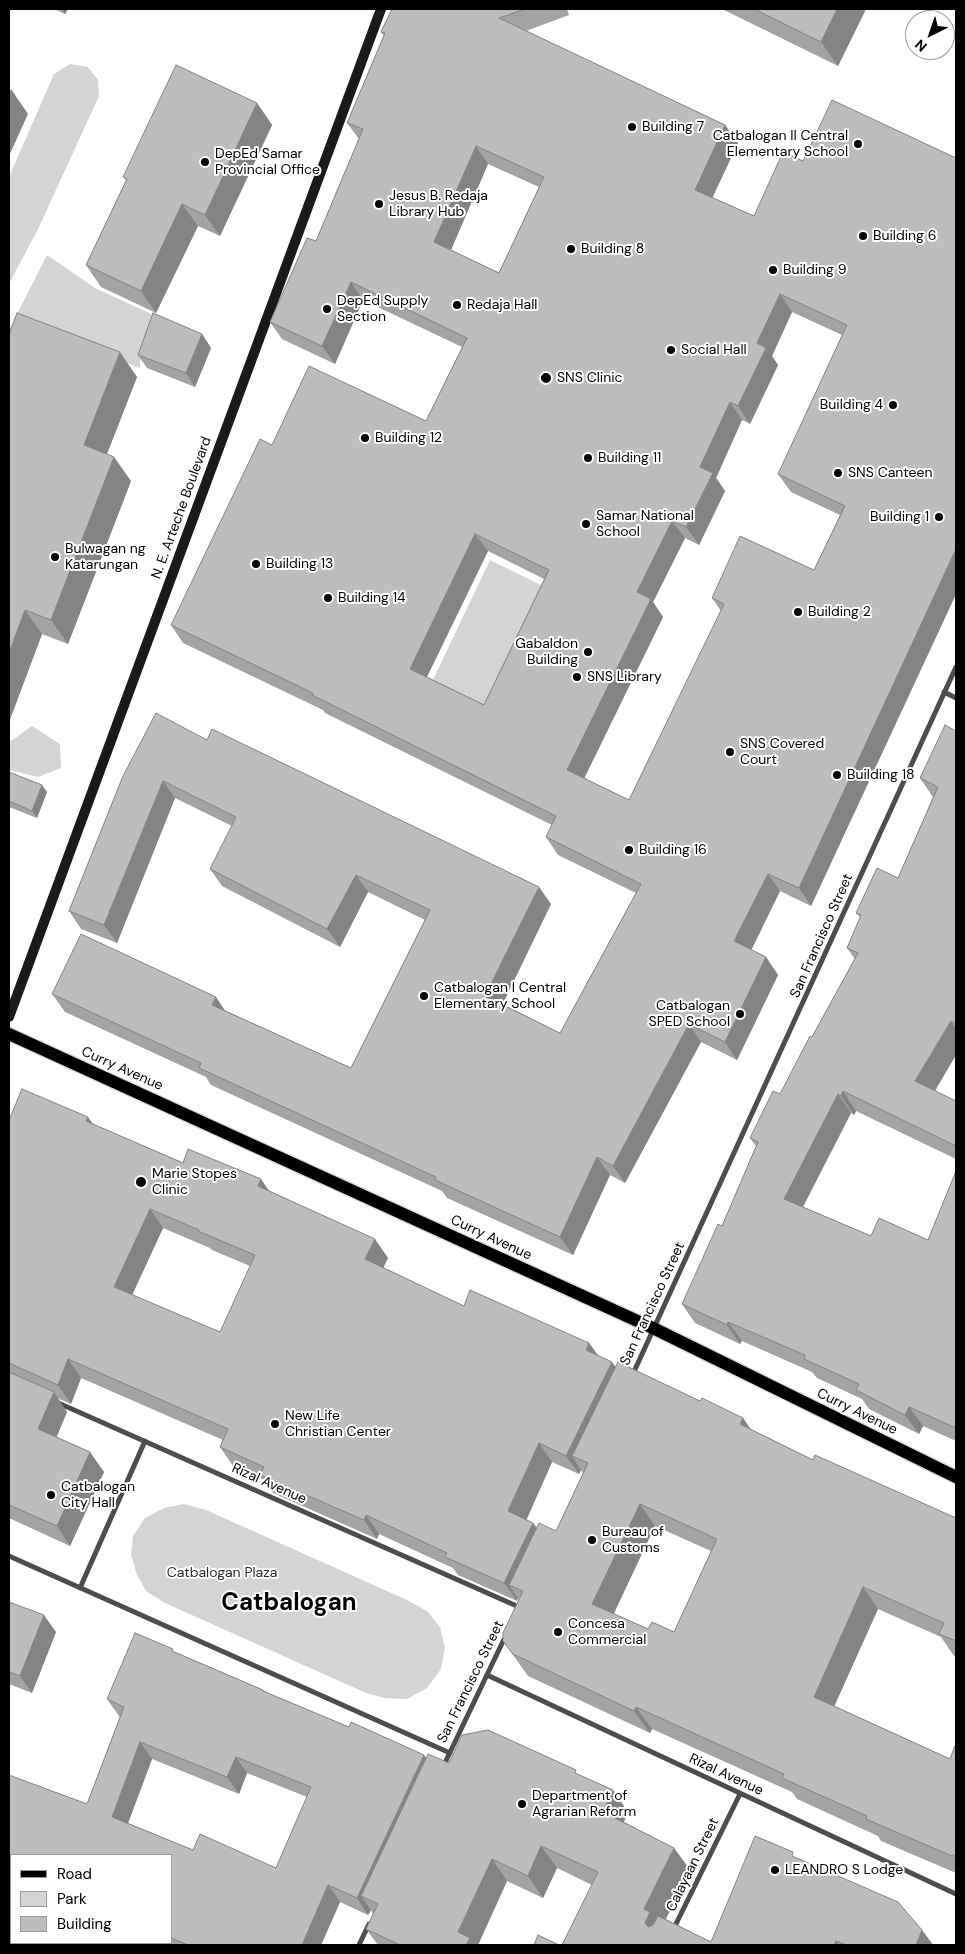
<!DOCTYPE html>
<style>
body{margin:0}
#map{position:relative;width:965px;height:1954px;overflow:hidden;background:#fff;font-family:"DM Sans",sans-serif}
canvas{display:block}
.frame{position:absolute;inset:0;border:10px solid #000;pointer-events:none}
.legend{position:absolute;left:10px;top:1854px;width:162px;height:90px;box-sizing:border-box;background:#fff;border:1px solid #999;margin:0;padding:6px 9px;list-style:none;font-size:15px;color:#000}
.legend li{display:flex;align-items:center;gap:10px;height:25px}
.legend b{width:25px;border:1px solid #999}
.north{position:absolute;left:905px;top:10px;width:50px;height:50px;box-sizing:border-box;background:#fff;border:1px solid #999;border-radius:50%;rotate:221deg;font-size:14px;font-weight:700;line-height:20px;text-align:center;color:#000}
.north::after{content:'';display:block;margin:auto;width:18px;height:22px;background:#000;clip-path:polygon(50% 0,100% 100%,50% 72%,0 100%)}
</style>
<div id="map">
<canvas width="965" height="1954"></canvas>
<div class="frame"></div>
<ul class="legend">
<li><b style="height:6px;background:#000"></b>Road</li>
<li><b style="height:14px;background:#d4d4d4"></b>Park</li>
<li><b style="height:14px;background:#bdbdbd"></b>Building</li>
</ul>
<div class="north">N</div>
</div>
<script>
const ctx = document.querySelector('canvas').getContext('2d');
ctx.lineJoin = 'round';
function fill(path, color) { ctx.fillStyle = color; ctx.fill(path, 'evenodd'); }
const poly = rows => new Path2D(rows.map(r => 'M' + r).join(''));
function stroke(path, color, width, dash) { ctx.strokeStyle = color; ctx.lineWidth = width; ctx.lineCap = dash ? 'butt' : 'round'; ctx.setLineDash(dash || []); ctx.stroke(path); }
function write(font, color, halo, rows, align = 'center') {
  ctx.font = font + ' "DM Sans",sans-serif'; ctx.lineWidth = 4; ctx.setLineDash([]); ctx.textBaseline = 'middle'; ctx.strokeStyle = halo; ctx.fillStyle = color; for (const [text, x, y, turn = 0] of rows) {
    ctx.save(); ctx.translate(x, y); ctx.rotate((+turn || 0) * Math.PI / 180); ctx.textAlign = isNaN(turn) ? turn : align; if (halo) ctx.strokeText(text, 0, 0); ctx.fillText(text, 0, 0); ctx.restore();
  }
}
const green = poly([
 [70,64,88,67,98,80,99,96,39,227,9,284,9,177,54,74],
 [47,255,95,288,160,318,140,361,140,368,36,327,9,396,9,330],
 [490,560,553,591,493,714,431,684],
 [32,726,60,744,61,768,38,777,9,770,9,740,11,741],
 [184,1504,206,1510,407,1600,427,1611,440,1627,445,1648,441,1669,427,1688,407,1699,385,1698,366,1693,165,1603,146,1591,137,1575,131,1555,133,1536,145,1518,164,1508]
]);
const street = poly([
 [944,692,956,698],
 [632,1376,956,667],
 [56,1402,519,1607],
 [9,1556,450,1753],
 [80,1588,145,1441],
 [487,1675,956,1894],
 [443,1767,506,1635],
 [673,1930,740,1794],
 [359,1945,369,1924]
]);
const secondary = poly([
 [9,1017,381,9]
]);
const primary = poly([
 [9,1034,655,1329,956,1477]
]);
const wall = poly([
 [54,9,68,9,65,14],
 [392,9,567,9,569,15,526,31,725,125,738,143,712,198,754,216,803,161,956,158,956,594,811,906,780,891,751,950,766,957,778,975,737,1060,701,1042,625,1183,610,1175,573,1255,447,1198,442,1191,211,1085,206,1077,65,1012,52,994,226,1011,351,1068,425,920,368,892,340,947,222,886,210,869,232,826,175,798,117,943,81,929,69,911,123,776,207,740,551,904,502,1004,560,1033,636,893,558,855,546,837,552,825,325,713,323,710,183,643,171,625,272,445,426,421,462,347,363,300,335,364,282,339,270,322,316,241,359,139,347,123,384,36,381,32],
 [488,164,539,187,499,273,451,250],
 [792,312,842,335,778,474,791,492,840,515,814,570,712,598,721,611,629,800,584,778,663,617,653,602,685,538,699,545,725,491,716,478,742,420,750,424,778,365,772,356],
 [488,551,544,579,484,705,427,677],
 [722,9,866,9,838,66],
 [257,103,272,125,220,236,198,226,156,313,101,287,86,265,126,180,123,177],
 [202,334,211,348,195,387,147,368,138,355],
 [9,335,137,377,107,454,131,481,68,644,42,634,9,722],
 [956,731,956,1055,935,1091,956,1101,956,1159,856,1111,854,1115,851,1113,803,1207,871,1236,928,1240,956,1171,956,1441,923,1426,919,1434,869,1409,862,1399,817,1378,812,1372,742,1341,740,1344,695,1323,682,1304,722,1226,756,1146,750,1138,780,1094,855,959,847,948,860,917,856,913,898,878,933,797,920,778],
 [9,772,47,792,37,818,9,807],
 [9,1120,93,1124,183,1163,270,1191,388,1258,383,1268,464,1306,589,1343,598,1355,615,1367,743,1418,751,1430,813,1460,956,1518,956,1656,954,1656,941,1637,878,1609,834,1706,950,1759,956,1743,956,1873,881,1841,878,1836,797,1799,792,1792,652,1729,650,1733,528,1676,503,1641,519,1599,518,1598,517,1601,458,1575,453,1568,379,1534,377,1539,273,1493,264,1480,233,1466,220,1447,223,1440,81,1378,71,1404,57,1398,67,1412,56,1437,104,1472,70,1546,9,1518],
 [163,1228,210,1248,212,1250,250,1266,220,1332,132,1295],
 [552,1462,579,1474,581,1470,583,1473,556,1531,537,1528,533,1523,526,1520],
 [655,1526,711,1551,674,1632,648,1629,613,1614],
 [9,1602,56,1632,32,1693,9,1684],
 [175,1652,263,1690,265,1692,349,1727,424,1755,426,1758,449,1763,579,1775,628,1812,624,1822,674,1848,690,1870,666,1919,711,1942,797,1858,922,1930,933,1945,562,1945,592,1885,557,1868,543,1898,507,1881,478,1945,378,1945,366,1929,373,1914,371,1910,368,1915,340,1902,321,1945,9,1945,87,1804,120,1717,119,1716,107,1699],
 [152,1759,239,1794,247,1773,307,1797,276,1868,193,1850,128,1823],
 [171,1855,171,1943,11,1943]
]);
const shadedWall = poly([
 [61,9,68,9,65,14],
 [837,9,866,9,838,66,821,42],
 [11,89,28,114,9,156,9,94],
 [257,103,272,125,220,236,205,215],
 [725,125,738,143,708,207,695,190],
 [476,146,488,164,447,259,434,242],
 [182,204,198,226,156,313,141,291],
 [351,282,363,300,335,364,322,346],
 [780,294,792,312,772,356,778,365,750,424,738,406,757,343],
 [202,334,211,348,195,387,186,373],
 [120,352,137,377,101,469,84,445],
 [730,402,742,420,716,478,725,491,699,545,686,527,700,467],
 [114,457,131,481,68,644,51,620],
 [672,521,685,538,653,602,663,617,580,787,567,770,637,592],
 [475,534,488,551,422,687,410,669],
 [956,549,956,594,811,906,799,888],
 [25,610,42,634,9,722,9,653],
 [163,781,175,798,117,943,104,925],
 [42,785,47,792,37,818,32,811],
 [768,874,780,891,747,959,734,941],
 [356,875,368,892,340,947,327,929],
 [539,887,551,904,498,1014,485,996],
 [766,957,778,975,737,1060,725,1042],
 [216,997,228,1015,212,1005],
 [951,1021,956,1029,956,1055,929,1100,915,1081],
 [689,1024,701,1042,625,1183,613,1166],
 [843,1091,856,1111,854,1115,841,1096],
 [838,1094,851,1113,797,1218,784,1199],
 [88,1117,101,1135,86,1121],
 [597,1157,610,1175,573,1255,560,1237],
 [261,1179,274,1198,258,1186],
 [150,1209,163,1228,127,1306,114,1287],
 [375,1239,388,1258,378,1278,365,1259],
 [728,1322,742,1341,740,1344,727,1325],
 [589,1343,602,1362,586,1350],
 [68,1359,81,1378,71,1404,58,1385],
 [612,1362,625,1380,572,1456,581,1470,579,1474,566,1456],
 [54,1392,67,1412,52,1448,38,1429],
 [909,1407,923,1426,919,1434,905,1415],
 [743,1418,758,1440,740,1424],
 [539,1443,552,1462,522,1530,508,1511],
 [90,1452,104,1472,70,1546,57,1526],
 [640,1504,655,1526,608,1626,592,1604],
 [366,1515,379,1534,377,1539,364,1520],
 [533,1523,546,1542,509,1585,518,1598,517,1601,504,1583],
 [863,1587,878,1609,829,1718,814,1697],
 [44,1615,56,1632,32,1693,20,1676],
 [636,1707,652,1729,650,1733,634,1711],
 [140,1742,152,1759,124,1834,112,1817],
 [424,1755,436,1772,361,1896,371,1910,368,1915,357,1898],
 [236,1757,247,1773,239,1794,227,1777],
 [613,1790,628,1812,618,1834,603,1812],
 [541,1846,557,1868,543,1898,528,1876],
 [674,1848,690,1870,661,1928,661,1945,645,1923,644,1909],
 [492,1859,507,1881,478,1945,466,1945,458,1932],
 [328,1885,340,1902,321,1945,302,1945],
 [922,1930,933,1945,916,1945],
 [836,1941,839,1945,834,1945],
 [155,1943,167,1943,168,1945,154,1945]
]);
const building = poly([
 [392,9,525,9,499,18,725,125,695,190,754,216,783,152,803,161,832,100,956,158,956,549,799,888,768,874,734,941,766,957,725,1042,689,1024,613,1166,597,1157,560,1237,435,1180,436,1177,199,1068,201,1063,52,994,81,934,216,997,212,1005,351,1068,430,910,356,875,327,929,210,869,236,817,163,781,104,925,69,911,123,776,156,713,207,740,212,729,539,887,485,996,560,1033,641,884,546,837,556,816,312,695,313,693,171,625,260,439,272,445,309,366,426,421,467,338,351,282,322,346,270,322,307,238,316,241,363,129,347,123,385,33,381,32,392,9],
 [476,146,544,177,499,273,434,242,476,146],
 [780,294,847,325,778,474,845,506,814,570,740,536,712,598,724,604,629,800,567,770,651,599,637,592,672,521,686,527,713,473,700,467,730,402,738,406,766,348,757,343,780,294],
 [475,534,549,570,484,705,410,669,475,534],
 [754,9,837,9,821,42,754,9],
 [176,65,257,103,205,215,182,204,141,291,86,265,127,179,123,177,176,65],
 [17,313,120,352,84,445,114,457,51,620,25,610,9,653,9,335,17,313],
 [153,313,202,334,186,373,138,355,153,313],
 [945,725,956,731,956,1024,951,1021,915,1081,956,1101,956,1146,843,1091,841,1096,838,1094,784,1199,871,1236,879,1218,928,1240,956,1171,956,1428,909,1407,905,1415,856,1390,859,1384,804,1359,805,1355,728,1322,727,1325,682,1304,718,1224,722,1226,758,1142,750,1138,773,1091,780,1094,810,1036,812,1037,858,953,847,948,861,915,856,913,877,868,898,878,938,787,920,778,945,725],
 [9,772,42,785,32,811,9,801,9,772],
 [22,1089,88,1117,86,1121,183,1163,188,1149,261,1179,258,1186,375,1239,365,1259,464,1306,470,1290,589,1343,586,1350,612,1362,566,1456,539,1443,508,1511,533,1523,504,1583,445,1557,447,1553,366,1515,364,1520,260,1475,264,1467,220,1447,228,1429,68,1359,58,1385,9,1363,9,1120,22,1089],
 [150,1209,199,1230,198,1231,255,1255,220,1332,114,1287,150,1209],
 [618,1362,700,1401,702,1398,743,1418,740,1424,813,1460,815,1455,956,1518,956,1641,939,1634,944,1623,863,1587,814,1697,950,1759,956,1743,956,1854,952,1856,866,1819,867,1816,782,1778,784,1774,636,1707,634,1711,513,1654,503,1641,503,1633,523,1591,509,1585,539,1523,556,1531,588,1463,572,1456,618,1362],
 [640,1504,717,1539,674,1632,652,1622,648,1629,592,1604,640,1504],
 [9,1372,54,1392,38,1429,90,1452,57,1526,9,1505,9,1372],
 [9,1602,44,1615,20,1676,9,1672,9,1602],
 [135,1633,173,1649,172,1651,263,1690,263,1691,349,1727,351,1722,424,1755,357,1898,328,1885,302,1945,188,1945,171,1938,171,1855,11,1855,11,1943,155,1943,154,1945,9,1945,9,1775,87,1804,124,1707,107,1699,135,1633],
 [140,1742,227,1777,236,1757,311,1787,276,1868,200,1834,193,1850,112,1817,140,1742],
 [488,1730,576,1770,575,1773,613,1790,603,1812,674,1848,644,1909,650,1912,645,1923,648,1927,653,1925,658,1916,711,1942,755,1836,793,1852,792,1856,898,1902,922,1930,916,1945,847,1945,836,1941,834,1945,562,1945,598,1872,541,1846,528,1876,492,1859,458,1932,470,1938,466,1945,400,1945,366,1929,378,1904,361,1896,428,1754,449,1763,462,1735,488,1730],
 [538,1935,559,1945,534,1945,538,1935]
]);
const markers = [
 [632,127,5,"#000"],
 [858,144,5,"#000"],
 [205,162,5,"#000"],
 [379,204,5,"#000"],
 [863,236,5,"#000"],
 [571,249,5,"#000"],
 [773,270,5,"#000"],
 [457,305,5,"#000"],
 [327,309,5,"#000"],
 [671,350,5,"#000"],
 [546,378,6,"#000"],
 [893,405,5,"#000"],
 [365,438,5,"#000"],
 [588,458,5,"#000"],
 [838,473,5,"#000"],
 [939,517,5,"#000"],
 [586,524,5,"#000"],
 [55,557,5,"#000"],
 [256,564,5,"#000"],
 [328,598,5,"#000"],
 [798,612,5,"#000"],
 [588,652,5,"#000"],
 [577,677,5,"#000"],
 [730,752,5,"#000"],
 [837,775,5,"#000"],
 [629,850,5,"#000"],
 [424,996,5,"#000"],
 [740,1014,5,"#000"],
 [141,1182,6,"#000"],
 [275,1424,5,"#000"],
 [51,1495,5,"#000"],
 [592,1540,5,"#000"],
 [558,1632,5,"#000"],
 [522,1804,5,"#000"],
 [775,1870,5,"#000"]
];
const poiNames = [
 ["Building 7",642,127],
 ["Catbalogan II Central",848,136,"right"],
 ["Elementary School",848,152,"right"],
 ["DepEd Samar",215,154],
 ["Provincial Office",215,170],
 ["Jesus B. Redaja",389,196],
 ["Library Hub",389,212],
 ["Building 6",873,236],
 ["Building 8",581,249],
 ["Building 9",783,270],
 ["DepEd Supply",337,301],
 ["Section",337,317],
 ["Redaja Hall",467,305],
 ["Social Hall",681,350],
 ["SNS Clinic",557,378],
 ["Building 4",883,405,"right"],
 ["Building 12",375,438],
 ["Building 11",598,458],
 ["SNS Canteen",848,473],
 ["Samar National",596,516],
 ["School",596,532],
 ["Building 1",929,517,"right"],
 ["Bulwagan ng",65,549],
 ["Katarungan",65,565],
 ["Building 13",266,564],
 ["Building 14",338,598],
 ["Building 2",808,612],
 ["Gabaldon",578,644,"right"],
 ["Building",578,660,"right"],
 ["SNS Library",587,677],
 ["SNS Covered",740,744],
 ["Court",740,760],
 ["Building 18",847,775],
 ["Building 16",639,850],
 ["Catbalogan I Central",434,988],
 ["Elementary School",434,1004],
 ["Catbalogan",730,1006,"right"],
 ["SPED School",730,1022,"right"],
 ["Marie Stopes",152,1174],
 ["Clinic",152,1190],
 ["New Life",285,1416],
 ["Christian Center",285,1432],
 ["Catbalogan",61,1487],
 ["City Hall",61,1503],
 ["Bureau of",602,1532],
 ["Customs",602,1548],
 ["Concesa",568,1624],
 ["Commercial",568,1640],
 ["Department of",532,1796],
 ["Agrarian Reform",532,1812],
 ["LEANDRO S Lodge",785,1870]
];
const streetNames = [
 ["N. E. Arteche Boulevard",182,508,-70],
 ["San Francisco Street",822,936,-66],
 ["Curry Avenue",122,1069,24],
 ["Curry Avenue",491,1238,25],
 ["San Francisco Street",653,1304,-65],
 ["Curry Avenue",857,1412,26],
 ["Rizal Avenue",269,1484,24],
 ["San Francisco Street",471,1682,-64],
 ["Rizal Avenue",726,1775,25],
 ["Calayaan Street",693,1865,-64]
];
const parkNames = [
 ["Catbalogan Plaza",222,1573]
];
const townNames = [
 ["Catbalogan",289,1604]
];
fill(green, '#d4d4d4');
stroke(primary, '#dbdbdb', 15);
stroke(street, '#4d4d4d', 5);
stroke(secondary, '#1a1a1a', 10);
stroke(primary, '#000', 12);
fill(wall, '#a3a3a3');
fill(shadedWall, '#848484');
fill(building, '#bdbdbd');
stroke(building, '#848484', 1);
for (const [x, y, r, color] of markers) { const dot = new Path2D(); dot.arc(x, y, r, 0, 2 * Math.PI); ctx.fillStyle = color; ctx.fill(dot); stroke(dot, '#fff', 2); }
write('14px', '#000', '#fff', poiNames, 'left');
write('14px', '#000', '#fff', streetNames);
write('14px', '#2b2b2b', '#fff', parkNames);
write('bold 24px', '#000', '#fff', townNames);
</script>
